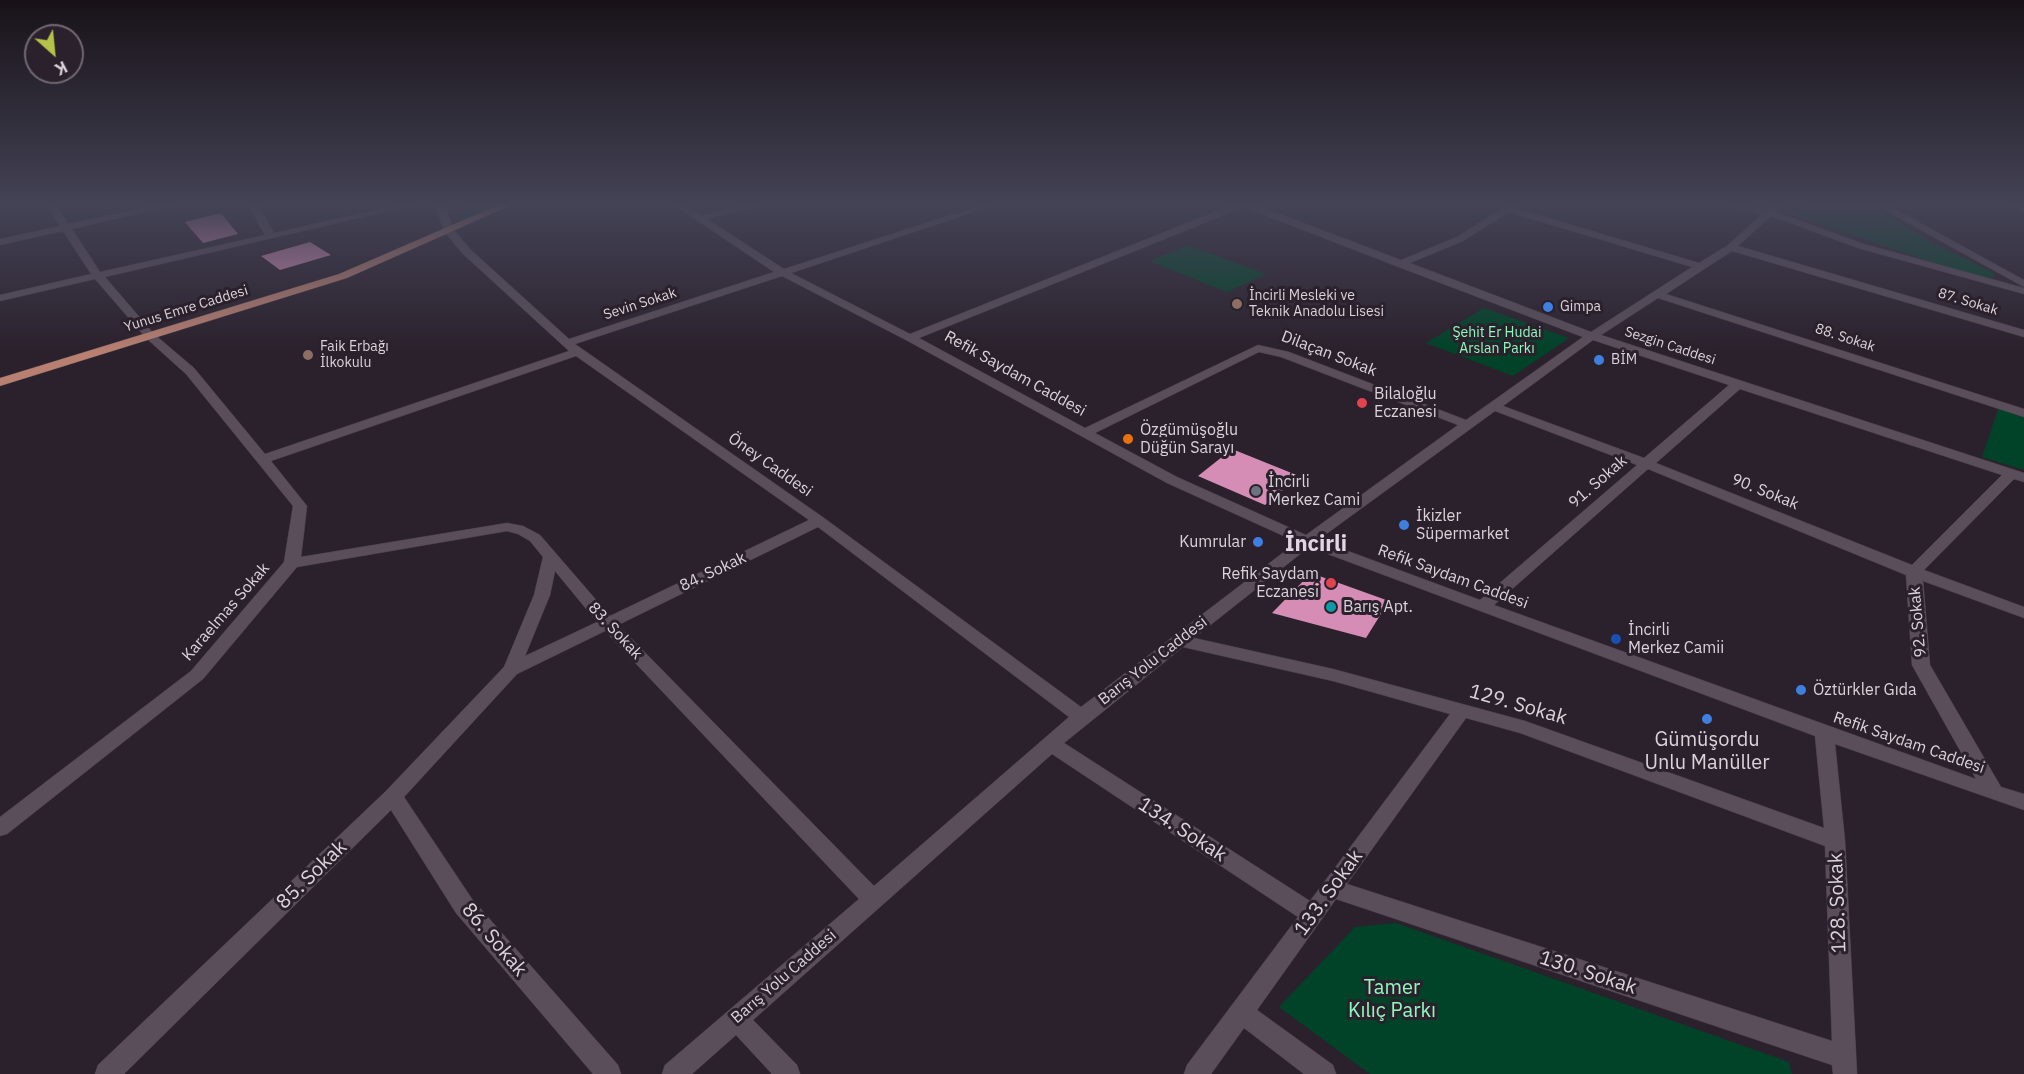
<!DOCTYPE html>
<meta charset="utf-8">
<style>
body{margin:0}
#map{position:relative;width:2024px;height:1074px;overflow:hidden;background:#2b212c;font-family:"IBM Plex Sans",sans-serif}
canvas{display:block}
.north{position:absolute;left:24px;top:24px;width:60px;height:60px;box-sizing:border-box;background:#2b212c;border:2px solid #716872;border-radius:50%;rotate:153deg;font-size:16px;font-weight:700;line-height:24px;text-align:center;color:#dad3da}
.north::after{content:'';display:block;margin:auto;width:21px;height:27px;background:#b5c249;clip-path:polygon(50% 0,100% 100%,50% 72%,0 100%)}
</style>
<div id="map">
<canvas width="2024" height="1074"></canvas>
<div class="north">K</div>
</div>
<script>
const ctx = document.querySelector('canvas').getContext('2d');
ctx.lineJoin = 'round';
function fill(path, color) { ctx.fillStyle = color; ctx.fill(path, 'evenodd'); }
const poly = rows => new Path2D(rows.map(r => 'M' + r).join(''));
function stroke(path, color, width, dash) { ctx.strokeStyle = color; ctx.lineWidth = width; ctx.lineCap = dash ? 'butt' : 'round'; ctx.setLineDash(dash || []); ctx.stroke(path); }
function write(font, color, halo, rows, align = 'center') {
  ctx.font = font + ' "IBM Plex Sans",sans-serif'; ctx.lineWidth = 6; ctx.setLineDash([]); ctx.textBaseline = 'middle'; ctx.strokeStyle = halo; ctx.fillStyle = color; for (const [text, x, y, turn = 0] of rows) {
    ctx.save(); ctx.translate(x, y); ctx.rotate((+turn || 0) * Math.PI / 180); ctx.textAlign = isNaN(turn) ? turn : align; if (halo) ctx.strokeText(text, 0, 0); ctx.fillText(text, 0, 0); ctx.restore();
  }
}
const green = poly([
 [459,203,507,203,466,221],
 [1808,203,1870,203,1931,242,1994,273,1994,276,1990,278,1965,273,1792,215],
 [1188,245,1204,251,1266,274,1227,292,1149,261],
 [1484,308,1569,338,1513,376,1426,343],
 [1999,407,2024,416,2024,470,1982,457],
 [1396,923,1789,1062,1792,1074,1370,1074,1279,1007,1355,927]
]);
const building = poly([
 [221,213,238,234,203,243,185,222],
 [310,242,331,255,280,270,261,256],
 [1232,449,1299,476,1265,505,1198,476],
 [1311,573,1389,601,1366,638,1272,613]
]);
const minor = poly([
 [45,203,55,203,68,224,166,203,183,203,72,229,100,272,265,235,247,203,257,203,274,233,406,203,423,203,105,277,154,334,194,368,265,454,569,351,462,253,444,231,434,203,444,203,454,230,470,249,569,339,774,272,671,203,682,203,701,215,752,203,769,203,707,219,784,269,987,203,1001,203,791,273,910,334,1237,203,1251,203,1401,260,1457,237,1511,203,1517,203,1519,205,1515,208,1699,263,1728,245,1762,214,1709,203,1729,203,1767,210,1775,203,1785,203,1776,212,1864,244,2024,288,2024,294,1858,248,1771,216,1738,246,2024,330,2024,337,1732,251,1666,294,2024,409,2024,417,1658,298,1601,335,2024,473,2024,482,2014,479,1924,570,2024,607,2024,618,1923,581,1930,665,2001,787,2024,794,2024,810,1835,744,1845,841,1857,1074,1833,1074,1832,1065,1336,899,1257,1010,1333,1065,1336,1074,1304,1074,1244,1028,1211,1074,1184,1074,1187,1065,1298,917,1052,754,753,1020,797,1065,800,1074,772,1074,736,1035,692,1074,662,1074,665,1065,859,899,605,631,517,674,404,797,472,899,618,1065,621,1074,593,1074,456,913,391,810,124,1074,95,1074,98,1065,386,791,504,667,534,595,543,557,530,541,518,534,507,531,297,567,203,679,7,834,0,836,0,817,191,671,284,562,293,506,186,374,146,338,95,279,0,301,0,295,91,274,63,231,0,245,0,239,60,226,45,203],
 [1244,207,1396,266,1583,337,1466,420,1289,352,1258,345,1085,428,919,338,1244,207],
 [1509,212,1692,267,1591,332,1410,263,1463,241,1509,212],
 [782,276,906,340,1167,483,1297,542,1081,707,824,518,575,344,782,276],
 [1593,340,1729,385,1644,458,1503,406,1593,340],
 [1259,352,1281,357,1458,425,1306,535,1177,477,1095,433,1259,352],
 [576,356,809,520,610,616,540,535,523,526,507,523,301,557,307,506,271,461,576,356],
 [1740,389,2002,475,1912,565,1656,463,1740,389],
 [1495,411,1637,465,1480,600,1318,540,1495,411],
 [1648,469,1906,575,1912,665,1976,779,1494,605,1648,469],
 [818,527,1069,717,874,886,618,625,818,527],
 [1309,547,1815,736,1824,828,1525,721,1333,669,1194,638,1309,547],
 [555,571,597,622,525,656,550,595,555,571],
 [1183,647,1333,681,1450,714,1310,901,1064,743,1183,647],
 [1466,718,1520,733,1825,846,1832,1041,1347,884,1466,718],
 [1872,203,1884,203,2024,280,2024,287,1872,203],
 [2008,203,2024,205,2024,212,2010,205,2008,203]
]);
const major = poly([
 [503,203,516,203,347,278,0,386,0,378,339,274,503,203]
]);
const markers = [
 [1237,304,6,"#8d6e63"],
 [1548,307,6,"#3f7fe0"],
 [308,355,6,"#8d6e63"],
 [1599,360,6,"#3f7fe0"],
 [1362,403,6,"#e0444e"],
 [1128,439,6,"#e8710a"],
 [1256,491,6,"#6b7280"],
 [1404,525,6,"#3f7fe0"],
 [1258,542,6,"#3f7fe0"],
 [1331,583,6,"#e0444e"],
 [1331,607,6,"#0f9aa8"],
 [1616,639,6,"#1a4fb4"],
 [1801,690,6,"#3f7fe0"],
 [1707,719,6,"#3f7fe0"]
];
const farPoinames = [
 ["İncirli Mesleki ve",1249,296],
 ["Teknik Anadolu Lisesi",1249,312],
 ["Gimpa",1560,307],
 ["Faik Erbağı",320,347],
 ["İlkokulu",320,363],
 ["BİM",1611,360]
];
const farStreetnames = [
 ["87. Sokak",1968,302,17],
 ["Sevin Sokak",640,304,-18],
 ["Yunus Emre Caddesi",186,309,-17],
 ["88. Sokak",1845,338,18],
 ["Sezgin Caddesi",1670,346,18]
];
const farParknames = [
 ["Şehit Er Hudai",1497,333],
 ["Arslan Parkı",1497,349]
];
const streetNames = [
 ["Dilaçan Sokak",1329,354,21],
 ["Refik Saydam Caddesi",1015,374,29],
 ["Öney Caddesi",770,465,35],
 ["91. Sokak",1598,482,-41],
 ["90. Sokak",1765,492,22],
 ["84. Sokak",713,572,-25],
 ["Refik Saydam Caddesi",1453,577,20],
 ["Karaelmas Sokak",226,612,-49],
 ["92. Sokak",1918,622,-95],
 ["83. Sokak",615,631,47],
 ["Barış Yolu Caddesi",1153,661,-38],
 ["Refik Saydam Caddesi",1909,743,19],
 ["Barış Yolu Caddesi",784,977,-41]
];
const poiNames = [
 ["Bilaloğlu",1374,394],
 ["Eczanesi",1374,412],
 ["Özgümüşoğlu",1140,430],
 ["Düğün Sarayı",1140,448],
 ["İncirli",1268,482],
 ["Merkez Cami",1268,500],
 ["İkizler",1416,516],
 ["Süpermarket",1416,534],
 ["Kumrular",1246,542,"right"],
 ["Refik Saydam",1319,574,"right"],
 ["Eczanesi",1319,592,"right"],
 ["Barış Apt.",1343,607],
 ["İncirli",1628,630],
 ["Merkez Camii",1628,648],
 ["Öztürkler Gıda",1813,690]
];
const nearStreetnames = [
 ["129. Sokak",1518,705,16],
 ["134. Sokak",1182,830,33],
 ["85. Sokak",312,875,-44],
 ["133. Sokak",1329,893,-54],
 ["128. Sokak",1838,903,-92],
 ["86. Sokak",494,940,50],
 ["130. Sokak",1588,973,18]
];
const nearPoinames = [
 ["Gümüşordu",1707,740],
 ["Unlu Manüller",1707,763]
];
const nearParknames = [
 ["Tamer",1392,988],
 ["Kılıç Parkı",1392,1011]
];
const districtNames = [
 ["İncirli",1316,545]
];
fill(green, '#004328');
fill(building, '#d58db5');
stroke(minor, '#473e47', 1);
stroke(major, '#473e47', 1);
fill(minor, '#5a4e5a');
fill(major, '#b98071');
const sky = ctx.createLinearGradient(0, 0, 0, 353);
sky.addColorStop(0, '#181218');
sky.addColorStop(0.58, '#444356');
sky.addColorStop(1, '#44435600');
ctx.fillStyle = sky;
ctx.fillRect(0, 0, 2024, 353);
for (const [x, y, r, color] of markers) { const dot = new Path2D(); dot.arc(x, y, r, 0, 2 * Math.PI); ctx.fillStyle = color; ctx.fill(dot); stroke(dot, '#2b212c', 2); }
write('14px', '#dad3da', '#2b212c', farPoinames, 'left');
write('14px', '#dad3da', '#2b212c', farStreetnames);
write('14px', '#8ef9be', '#2b212c', farParknames);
write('16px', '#dad3da', '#2b212c', streetNames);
write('16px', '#dad3da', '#2b212c', poiNames, 'left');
write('20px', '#dad3da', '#2b212c', nearStreetnames);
write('20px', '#dad3da', '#2b212c', nearPoinames);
write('20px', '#8ef9be', '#2b212c', nearParknames);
write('bold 22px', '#e3d5e4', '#2b212c', districtNames);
</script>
